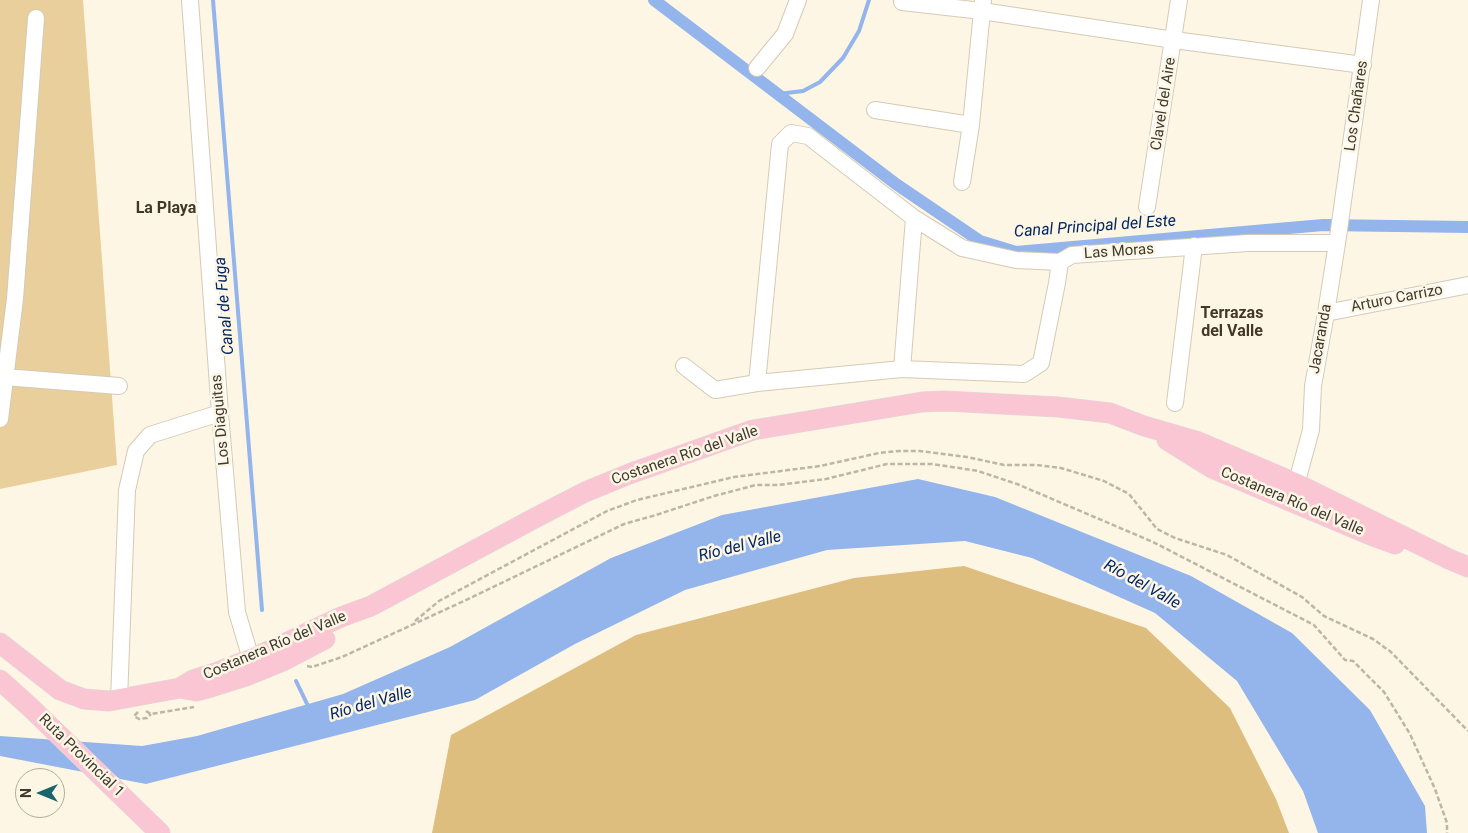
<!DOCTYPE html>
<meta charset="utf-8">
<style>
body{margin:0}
#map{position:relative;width:1468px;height:833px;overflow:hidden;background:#fef6e5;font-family:Roboto,sans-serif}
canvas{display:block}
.north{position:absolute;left:15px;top:768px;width:50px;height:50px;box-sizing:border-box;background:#fef6e5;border:1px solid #b1ab9d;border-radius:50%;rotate:270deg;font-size:14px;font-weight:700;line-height:20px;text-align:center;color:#3e3a31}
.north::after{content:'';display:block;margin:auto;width:18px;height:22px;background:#18666c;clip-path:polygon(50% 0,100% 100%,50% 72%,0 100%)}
</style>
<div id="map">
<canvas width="1468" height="833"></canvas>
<div class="north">N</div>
</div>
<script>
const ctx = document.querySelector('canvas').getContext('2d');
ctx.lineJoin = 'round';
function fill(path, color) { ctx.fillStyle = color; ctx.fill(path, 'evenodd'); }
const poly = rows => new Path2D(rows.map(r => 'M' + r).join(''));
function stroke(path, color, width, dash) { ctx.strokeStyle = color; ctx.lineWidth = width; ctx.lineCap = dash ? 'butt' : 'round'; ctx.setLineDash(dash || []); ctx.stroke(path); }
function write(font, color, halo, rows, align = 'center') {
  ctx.font = font + ' Roboto,sans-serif'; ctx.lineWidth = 5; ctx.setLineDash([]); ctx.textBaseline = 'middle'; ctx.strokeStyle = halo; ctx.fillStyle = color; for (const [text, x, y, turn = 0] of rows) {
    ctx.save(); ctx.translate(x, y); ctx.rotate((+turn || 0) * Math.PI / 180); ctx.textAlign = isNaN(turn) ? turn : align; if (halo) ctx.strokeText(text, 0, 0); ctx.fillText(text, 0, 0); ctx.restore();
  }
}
const green = poly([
 [0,0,83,0,117,465,0,489]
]);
const forest = poly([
 [964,566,1146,628,1230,708,1276,799,1289,833,432,833,451,735,636,635,854,578]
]);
const water = poly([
 [918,479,995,497,1191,576,1292,633,1370,710,1425,806,1427,833,1318,833,1303,791,1237,681,1155,613,1032,558,965,541,827,550,685,590,575,644,475,700,146,784,0,756,0,736,142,746,197,736,343,694,450,647,611,558,722,515]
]);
const stream = poly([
 [213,0,262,610],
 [778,94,803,91,820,82,843,58,859,31,869,0],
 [296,681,309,708]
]);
const canal = poly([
 [654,0,896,184,980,241,1016,252,1323,225,1468,227]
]);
const path = poly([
 [415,621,439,601,607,511,637,500,734,477,820,466,879,453,899,451,920,451,967,457,1004,465,1037,465,1061,468,1104,481,1129,494,1157,529,1175,538,1227,555,1302,597,1324,616,1373,639,1391,652,1468,731],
 [307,666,312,667,342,657,464,601,624,524,656,515,714,496,756,485,778,485,826,479,887,464,932,464,978,471,1017,484,1153,542,1314,625,1345,660,1353,661,1384,692,1410,734,1435,789,1447,823,1447,833],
 [146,711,151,714,194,707],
 [138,712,134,716,139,719,147,718,151,714]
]);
const minor = poly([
 [190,0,220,413,237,612,251,659],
 [902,2,982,11,1174,40,1363,65],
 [757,68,785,34,798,0],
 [875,110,971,125],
 [962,182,971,125,983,0],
 [1147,207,1179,0],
 [1326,313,1468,285],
 [684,366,715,390,757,383,902,369,1024,374,1041,363,1057,283,1060,262],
 [902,369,914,218],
 [4,377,119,386],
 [757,383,780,144,791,133,808,136,914,218,962,248,1016,260,1060,262,1072,255,1248,243,1337,243],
 [1175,403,1194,246],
 [0,419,15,299,36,18],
 [1293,496,1311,430,1313,386,1326,313,1338,237,1371,0],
 [119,700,127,490,136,451,150,435,220,413]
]);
const major = poly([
 [1167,440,1212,468,1373,536,1395,544],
 [0,643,60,690,84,699,109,701,180,688,196,691,211,687,246,676,283,661,325,639],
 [0,680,31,708,160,833],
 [180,688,193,680,218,672,256,657,341,617,371,606,533,519,585,492,629,474,753,430,922,402,945,401,1058,407,1110,413,1144,426,1196,441,1297,484,1449,559,1468,567]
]);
const streetNames = [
 ["Clavel del Aire",1164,104,-81],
 ["Los Chañares",1357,106,-82],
 ["Las Moras",1119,252,-4],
 ["Arturo Carrizo",1397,299,-11],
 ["Jacaranda",1321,339,-80],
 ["Los Diaguitas",221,420,-95],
 ["Costanera Río del Valle",685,456,-19],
 ["Costanera Río del Valle",1292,502,23],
 ["Costanera Río del Valle",275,646,-23],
 ["Ruta Provincial 1",81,756,44]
];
const neighbourhoodNames = [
 ["La Playa",166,209],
 ["Terrazas",1232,314],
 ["del Valle",1232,332]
];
const waterNames = [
 ["Canal Principal del Este",1095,227,-4],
 ["Canal de Fuga",225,306,-95],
 ["Río del Valle",740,547,-14],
 ["Río del Valle",1142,585,29],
 ["Río del Valle",371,704,-16]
];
fill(green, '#e9cf9c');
fill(forest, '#ddbe7f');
fill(water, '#93b5ec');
stroke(stream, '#93b5ec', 4);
stroke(canal, '#93b5ec', 12);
stroke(minor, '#d4cab5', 18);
stroke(major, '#dcdcda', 21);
stroke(path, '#bcb6a7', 2.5, [5, 2.5]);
stroke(minor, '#fff', 16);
stroke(major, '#fac6d4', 20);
write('15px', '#3e3a31', '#fef6e5', streetNames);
write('bold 16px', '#413827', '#fef6e5', neighbourhoodNames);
write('italic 16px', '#012664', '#fef6e5', waterNames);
</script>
